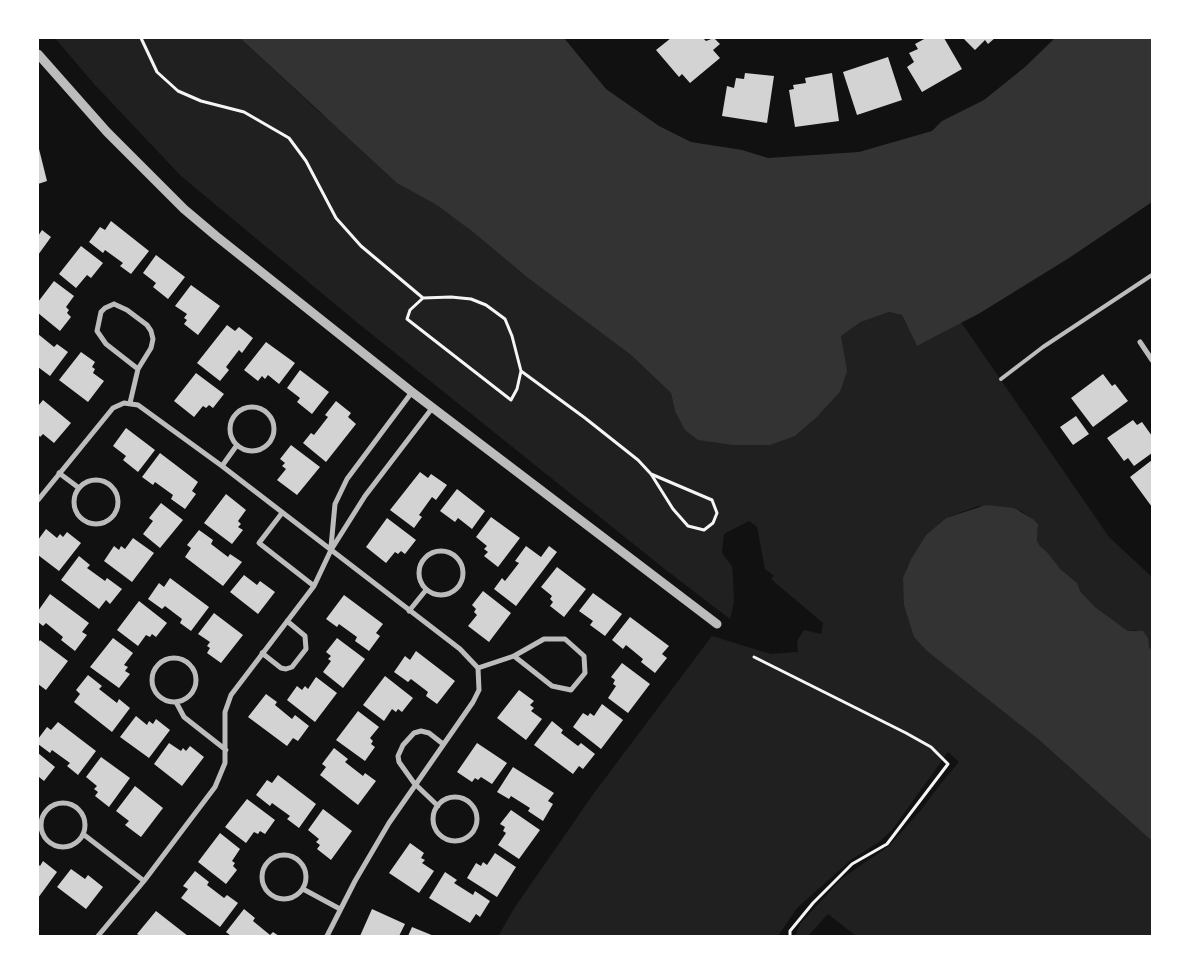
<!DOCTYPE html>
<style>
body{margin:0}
#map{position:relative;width:1190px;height:974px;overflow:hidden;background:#111;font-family:Karla,sans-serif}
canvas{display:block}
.frame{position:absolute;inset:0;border:39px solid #fff;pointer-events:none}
</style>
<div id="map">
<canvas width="1190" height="974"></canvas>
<div class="frame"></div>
</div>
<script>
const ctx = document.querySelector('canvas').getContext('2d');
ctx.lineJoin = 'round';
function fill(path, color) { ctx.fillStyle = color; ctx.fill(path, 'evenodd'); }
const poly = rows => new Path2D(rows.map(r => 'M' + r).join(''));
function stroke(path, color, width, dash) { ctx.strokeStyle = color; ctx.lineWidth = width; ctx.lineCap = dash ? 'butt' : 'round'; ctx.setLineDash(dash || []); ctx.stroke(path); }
const green = poly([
 [55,38,240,38,319,112,473,232,528,278,631,355,671,393,675,411,795,436,816,418,840,392,843,353,841,336,861,322,889,312,902,315,917,346,961,322,1109,537,1152,577,1152,650,1136,630,1128,631,1095,607,1052,561,1047,552,1037,543,1038,524,1033,519,1021,511,978,506,946,518,926,535,906,569,928,652,1038,739,1152,841,1152,936,856,936,828,914,808,936,795,936,800,924,841,879,889,846,921,810,942,782,959,762,948,752,892,830,879,842,852,859,797,908,778,936,498,936,515,907,594,793,712,636,771,654,798,652,797,641,804,630,821,634,823,623,771,579,774,576,765,569,757,527,749,521,724,534,722,553,732,566,733,579,734,602,730,619,666,570,354,320,181,176,94,84]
]);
const water = poly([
 [240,38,564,38,606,89,659,126,691,142,742,150,768,158,859,152,932,131,942,121,984,100,1025,67,1055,38,1152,38,1152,202,1069,258,980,313,917,346,902,315,889,312,861,322,841,336,847,371,840,392,816,418,795,436,770,445,733,445,698,440,685,430,675,411,671,393,631,355,528,278,473,232,437,205,397,183],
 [986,505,1014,508,1033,519,1038,524,1037,541,1040,546,1047,552,1060,569,1077,583,1080,591,1095,607,1128,631,1143,631,1148,638,1149,647,1152,650,1152,841,1038,739,928,652,914,637,904,605,903,578,910,561,926,535,946,518]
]);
const building = poly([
 [671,38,703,38,706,41,714,38,720,44,713,50,720,58,690,83,682,74,679,77,656,50],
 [926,38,944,38,962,69,922,92,907,67,914,62,909,53,918,49,915,44],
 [963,38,995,38,988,44,985,40,975,50],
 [888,57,902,100,857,115,843,72],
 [745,73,774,76,767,123,722,116,727,86,734,88,736,78,744,79],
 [832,73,839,121,795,127,789,90,794,89,793,85,806,83,805,78],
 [39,149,47,181,38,184,38,150],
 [111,221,149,251,131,274,120,266,123,263,105,250,103,253,89,242,100,227,105,230],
 [42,230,51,237,38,255,38,236],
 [81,246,103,263,91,278,87,275,76,288,59,274],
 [156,255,185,277,168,299,153,287,156,283,143,273],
 [54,281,74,296,66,307,69,310,67,313,71,317,60,331,38,313,38,302],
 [191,285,220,306,198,335,184,324,187,320,184,318,187,314,175,306],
 [227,325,235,331,239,327,253,338,242,353,239,350,226,367,229,370,220,381,197,363],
 [38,334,54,347,57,344,68,352,50,376,38,367],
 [266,342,295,363,279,384,268,375,265,379,262,376,258,381,244,370],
 [81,352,95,362,92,367,95,369,93,373,104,381,88,402,59,380],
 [300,370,329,392,312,414,297,402,300,398,287,388],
 [196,373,224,394,213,408,209,405,206,408,203,406,194,417,174,401],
 [1103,374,1112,386,1115,384,1128,401,1093,427,1071,398],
 [43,400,71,423,54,443,43,434,40,437,38,434,38,406],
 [336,401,351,413,348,417,356,424,326,462,303,443,311,433,314,435,328,417,325,415],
 [1076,416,1089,434,1073,445,1060,427],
 [1133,420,1137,425,1142,422,1152,436,1152,453,1134,466,1128,458,1124,461,1107,438],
 [126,428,155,450,138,472,123,460,126,456,113,446],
 [291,445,320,467,297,495,277,480,286,469,282,466,285,463,280,459],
 [160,453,198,482,192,491,196,494,185,509,171,499,173,495,155,482,153,485,142,477],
 [1152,460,1152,507,1130,477],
 [420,472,428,478,431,474,447,485,436,500,432,497,419,515,422,517,414,528,390,510],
 [457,489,485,511,472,529,458,518,455,522,440,511],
 [226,494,246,510,238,521,241,524,238,527,243,530,232,544,204,523],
 [161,503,183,520,160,548,143,534,153,521,149,518],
 [491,517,520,538,498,567,484,556,488,552,484,549,487,546,476,537],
 [387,518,416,540,405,554,401,551,398,554,395,552,386,563,366,547],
 [46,529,57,538,60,534,63,537,67,532,81,543,59,571,38,555,38,540],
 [199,530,213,540,211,544,228,557,230,554,242,562,223,586,185,557,191,548,187,545],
 [133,538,154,553,132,582,104,561,114,546,119,550,121,546,125,549],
 [526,546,541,557,549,546,557,552,516,606,494,589,502,578,505,581,519,563,515,561],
 [79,556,90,565,87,568,105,581,107,578,122,589,110,604,106,600,99,609,61,580],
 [557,567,586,589,564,617,550,606,553,602,550,599,552,596,541,587],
 [244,575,257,585,260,581,275,592,258,614,230,592],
 [170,578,209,607,191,631,180,623,182,619,165,606,162,609,148,599,159,583,164,587],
 [483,591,511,613,489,642,468,626,477,615,474,612,476,609,472,605],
 [593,593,622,614,605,636,590,625,593,621,579,611],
 [50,594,89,623,82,632,87,635,75,651,61,640,63,637,46,623,43,626,38,622,38,611],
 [344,595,383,624,376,633,380,636,369,651,355,641,357,637,339,624,337,627,326,619],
 [139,601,167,623,156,637,152,634,150,637,146,635,138,646,117,630],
 [214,613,243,635,221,663,207,653,210,648,207,646,210,642,198,634],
 [630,617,669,646,662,654,667,658,655,673,641,662,643,659,626,645,623,649,612,640],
 [113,638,133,653,124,665,128,667,125,671,130,674,119,688,90,667],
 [337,638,365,659,343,688,323,672,331,661,328,659,331,656,326,652],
 [40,640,68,661,46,690,38,684,38,643],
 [416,651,455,681,437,704,426,696,428,692,411,679,408,682,394,672,405,656,410,660],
 [622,663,650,684,628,713,608,698,616,686,613,684,615,680,611,677],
 [88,675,102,686,99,689,117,703,119,699,130,708,112,732,74,702,80,694,76,690],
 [385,676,413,698,402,712,398,709,396,712,392,709,384,721,363,705],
 [316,677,337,693,315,722,287,700,297,686,302,690,305,686,308,689],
 [519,690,534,701,530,705,534,708,531,711,542,719,526,740,497,718],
 [266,694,277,702,275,705,292,719,295,715,309,726,298,741,293,738,287,746,248,717],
 [602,704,623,720,601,749,573,727,583,713,588,716,590,713,594,716],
 [358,711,379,727,370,738,373,741,371,744,375,747,365,761,336,740],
 [136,716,147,725,149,721,153,724,156,719,170,730,149,758,120,737],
 [552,721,563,730,561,733,578,746,581,743,595,754,583,769,579,766,573,774,534,745],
 [58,722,96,751,78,775,67,766,70,763,52,750,50,753,38,744,38,739,47,727,51,730],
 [169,743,181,751,183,748,186,751,190,746,204,757,182,786,154,764],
 [477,743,507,763,492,784,481,777,478,780,475,778,472,782,457,772],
 [334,748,348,759,345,762,363,776,365,773,376,781,358,805,320,775,326,767,322,764],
 [38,753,55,767,44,781,39,777,38,780],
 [101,757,130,778,109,807,95,796,98,792,94,789,97,786,86,777],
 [513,767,554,793,548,801,553,804,543,821,528,811,530,808,511,796,509,799,497,792],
 [278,775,316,804,299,828,287,819,290,816,272,803,270,806,256,795,267,780,272,783],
 [135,786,163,808,141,837,125,825,129,821,116,811],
 [247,799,275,820,265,834,260,831,258,834,254,832,246,843,225,827],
 [323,809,352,831,331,860,317,849,320,845,316,842,319,839,308,830],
 [511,810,540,830,519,859,498,845,506,833,503,831,505,827,500,824],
 [220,833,240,849,232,861,235,863,233,866,237,870,226,884,198,862],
 [410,843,424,853,421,858,425,860,422,863,434,871,419,893,389,873],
 [495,853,516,867,497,897,467,878,476,863,481,866,483,862,487,865],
 [43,861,57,872,38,898,38,864,40,866],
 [71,869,85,879,88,875,103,887,86,909,57,887],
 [195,871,209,882,207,885,224,898,227,895,238,903,220,927,181,898,188,889,183,886],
 [445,872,457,880,454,883,473,895,475,891,490,901,480,917,476,914,470,923,429,898],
 [244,909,255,918,253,921,270,935,273,932,279,936,231,936,226,932],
 [372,909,405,924,399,936,360,936],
 [156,911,188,936,140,936,137,934],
 [412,927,434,936,408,936]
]);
const path = poly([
 [141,38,157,72,178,91,201,101,244,112,289,138,306,161,336,218,361,246,423,298,451,297,471,299,486,305,505,319,512,336,521,371,585,418,638,460,651,474],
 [423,298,410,310,407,319,511,400,517,389,521,371],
 [651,474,712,500,717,513,713,523,704,530,688,526,673,509,651,474],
 [754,657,906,733,931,747,948,764,887,844,852,864,813,903,790,931,790,936]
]);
const service = poly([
 [1001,379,1043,347,1152,275]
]);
const minor = poly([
 [114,304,127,310,147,325,151,331,153,339,151,348,138,369,106,344,97,331,101,312,105,308,114,304],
 [1140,342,1152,360],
 [130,403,138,369],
 '230 429a22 22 0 1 1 44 0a22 22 0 1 1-44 0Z',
 [222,466,237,445],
 [59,473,79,488],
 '74 502a22 22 0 1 1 44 0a22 22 0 1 1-44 0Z',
 [38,500,113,408,124,403,138,405,222,466,460,649,478,668,479,690,473,702,389,823,355,881,327,936],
 [282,513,259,543,314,586],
 [331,547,335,504,347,479,412,392],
 '419 573a22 22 0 1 1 44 0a22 22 0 1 1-44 0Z',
 [409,611,426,590],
 [262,653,281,668,286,669,292,667,306,649,305,636,287,621],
 '152 680a22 22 0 1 1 44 0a22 22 0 1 1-44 0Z',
 [478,668,514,656,544,639,565,639,584,656,585,673,571,690,552,686,514,656],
 [176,702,184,717,226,750],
 '433 819a22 22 0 1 1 44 0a22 22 0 1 1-44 0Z',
 '41 825a22 22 0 1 1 44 0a22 22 0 1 1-44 0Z',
 [438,806,414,783,399,762,398,756,403,745,414,733,421,731,429,733,443,744],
 [83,834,144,881],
 '262 877a22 22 0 1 1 44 0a22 22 0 1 1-44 0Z',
 [303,889,340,909],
 [98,936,144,881,215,787,225,763,225,712,231,695,314,586,331,550,365,496,433,407]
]);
const tertiary = poly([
 [38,54,107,132,184,209,216,236,412,392,717,624]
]);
fill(green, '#202020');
fill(water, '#333');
fill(building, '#d3d3d3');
stroke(path, '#f5f5f5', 3);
stroke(service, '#bcbcbc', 4);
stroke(minor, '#bcbcbc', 5);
stroke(tertiary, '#bcbcbc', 9);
</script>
